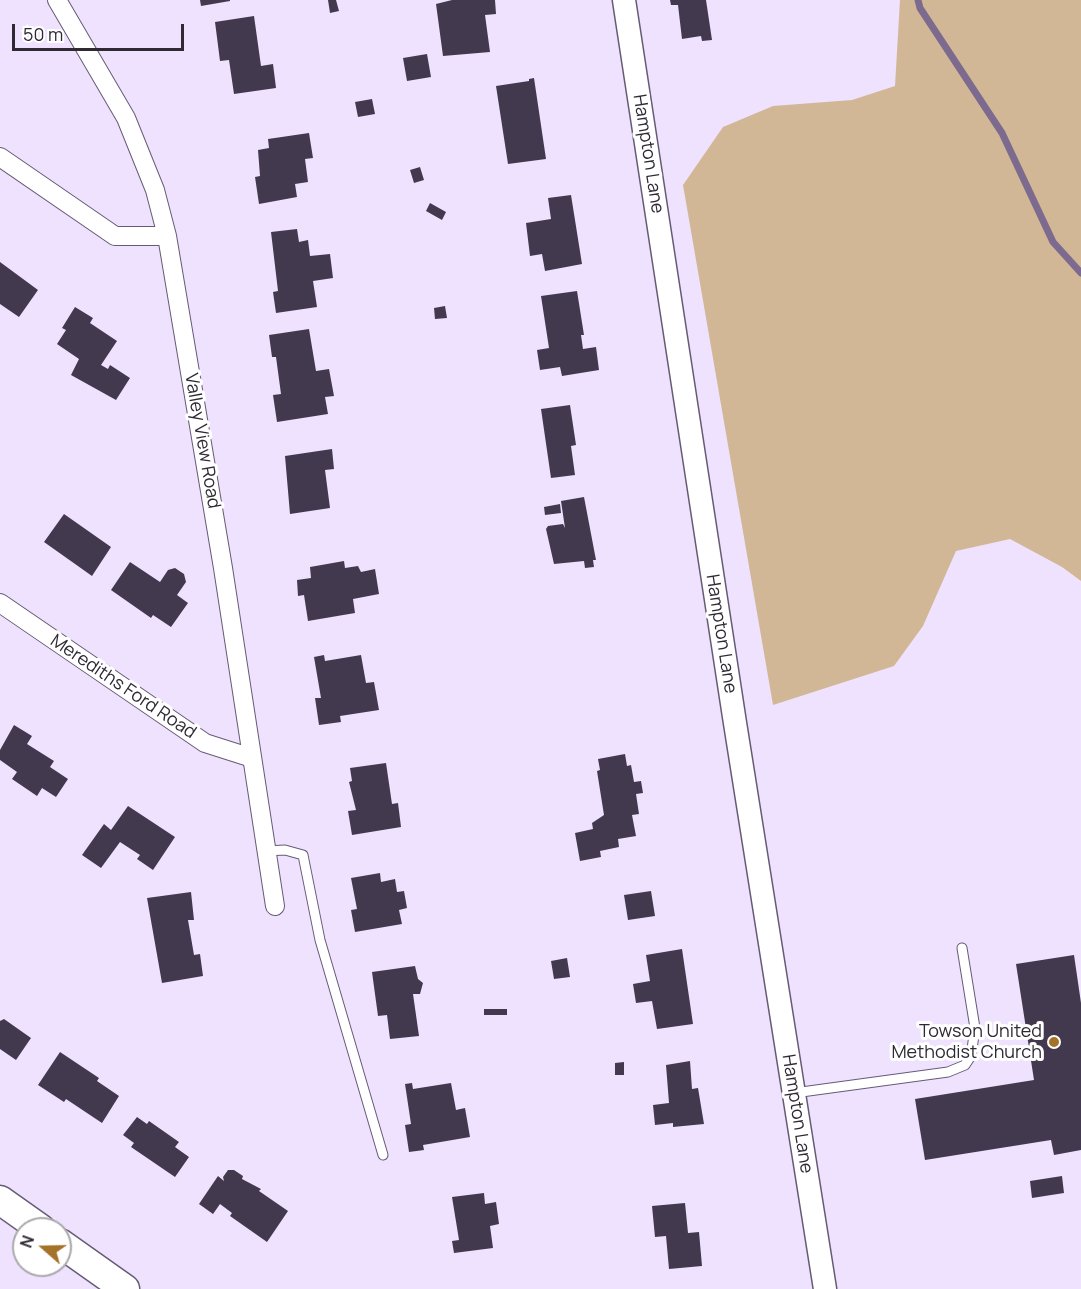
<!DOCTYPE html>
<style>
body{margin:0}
#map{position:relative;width:1081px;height:1289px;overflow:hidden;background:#efe2fe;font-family:Manrope,sans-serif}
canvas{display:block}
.north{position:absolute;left:12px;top:1217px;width:60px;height:60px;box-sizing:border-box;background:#fff;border:2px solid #aba9ad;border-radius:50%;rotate:290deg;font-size:16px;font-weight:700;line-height:24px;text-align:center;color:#2e2933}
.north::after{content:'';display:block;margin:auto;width:21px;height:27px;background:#a57229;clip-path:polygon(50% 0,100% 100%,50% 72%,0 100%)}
.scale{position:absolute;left:12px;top:24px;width:172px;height:27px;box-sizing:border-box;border:3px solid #2e2933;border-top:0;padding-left:8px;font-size:18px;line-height:21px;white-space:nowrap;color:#2e2933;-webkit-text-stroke:4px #fff;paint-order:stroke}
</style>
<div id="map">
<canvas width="1081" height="1289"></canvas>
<div class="north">N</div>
<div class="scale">50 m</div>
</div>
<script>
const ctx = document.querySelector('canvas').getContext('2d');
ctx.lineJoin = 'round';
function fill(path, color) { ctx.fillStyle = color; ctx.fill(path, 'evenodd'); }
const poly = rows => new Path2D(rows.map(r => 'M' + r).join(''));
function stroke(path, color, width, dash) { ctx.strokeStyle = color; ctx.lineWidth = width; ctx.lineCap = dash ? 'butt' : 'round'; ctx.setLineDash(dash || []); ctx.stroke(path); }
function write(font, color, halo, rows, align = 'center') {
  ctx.font = font + ' Manrope,sans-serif'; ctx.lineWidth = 6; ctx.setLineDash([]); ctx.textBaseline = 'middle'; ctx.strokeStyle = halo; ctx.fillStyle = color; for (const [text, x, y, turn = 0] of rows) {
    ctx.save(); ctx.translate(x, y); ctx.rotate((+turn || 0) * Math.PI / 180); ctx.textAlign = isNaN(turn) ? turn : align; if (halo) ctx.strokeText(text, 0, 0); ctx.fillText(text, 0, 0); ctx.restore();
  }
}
const green = poly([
 [900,0,1081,0,1081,581,1062,567,1010,539,956,551,923,626,894,666,773,705,683,185,723,127,773,106,852,100,895,86]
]);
const stream = poly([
 [918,0,920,8,1002,133,1053,242,1081,273]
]);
const building = poly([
 [200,0,230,0,230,1,201,6],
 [328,0,336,0,339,11,330,13],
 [452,0,495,0,496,14,485,15,490,52,443,56,436,4],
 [670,0,706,0,712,40,702,41,701,36,682,39,678,5,671,5],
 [254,16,261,66,273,64,276,88,234,94,229,60,220,61,215,22],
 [427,54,431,77,407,81,403,58],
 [534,78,546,159,508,164,496,86,529,81,529,79],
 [372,99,375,114,358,117,355,102],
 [309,133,313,158,305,159,308,182,295,184,297,197,259,204,255,177,260,176,258,150,269,148,268,139],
 [420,167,424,180,414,183,410,170],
 [571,195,582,264,545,271,542,254,530,256,526,223,551,219,548,198],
 [430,203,446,212,442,220,426,211],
 [297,229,299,242,308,240,310,256,330,254,333,278,313,281,317,307,276,313,273,292,278,291,271,232],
 [0,262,38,290,19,317,0,304],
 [577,291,584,335,581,335,583,349,596,347,599,370,562,376,560,367,540,370,537,350,549,348,541,296],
 [445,306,447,318,435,319,434,308],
 [75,307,93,318,90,323,117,341,101,365,108,369,110,365,130,378,116,400,71,375,79,359,57,344,66,330,62,328],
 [309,329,316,371,329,369,334,396,325,397,328,414,277,422,273,395,281,394,276,357,272,357,269,335],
 [570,405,576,445,571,446,575,475,551,478,541,409],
 [332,449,334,469,325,470,330,508,290,514,285,456],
 [584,497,596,560,593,560,594,567,585,568,584,561,554,564,546,529,548,526,563,524,565,528,561,501],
 [560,504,561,513,545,515,544,507],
 [64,514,111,547,92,576,44,542],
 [344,561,345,568,358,566,361,572,375,569,379,594,353,599,355,613,308,621,304,595,298,596,297,580,311,578,310,567],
 [130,562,160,582,168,570,175,568,184,574,186,582,177,595,188,603,171,627,153,615,151,618,111,590],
 [324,655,325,661,361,655,366,683,374,682,379,710,340,716,341,722,319,725,315,698,321,698,314,657],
 [14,725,32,736,27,744,54,761,50,767,68,779,56,797,42,788,37,796,12,779,17,772,0,760,0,750],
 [625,754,627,766,631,765,634,782,641,781,643,793,636,794,639,814,632,815,636,836,618,839,619,847,600,851,601,857,580,861,575,833,593,829,592,823,604,815,597,771,600,770,598,759],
 [386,763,392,804,398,803,401,827,352,835,348,811,356,810,349,782,352,781,350,768],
 [128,806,175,837,153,870,137,859,140,855,120,842,101,868,82,855,104,824,111,830],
 [380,873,381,882,395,879,397,892,404,891,407,908,399,910,402,924,355,932,351,910,357,909,351,878],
 [651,891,655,916,628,920,624,895],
 [191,892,194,920,188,920,194,955,200,954,203,976,162,983,147,898],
 [682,949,693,1024,657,1029,652,1001,636,1003,633,984,650,981,646,955],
 [1074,955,1081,1003,1081,1150,1054,1155,1051,1140,925,1160,915,1099,1034,1080,1016,964],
 [567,958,570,977,554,979,551,961],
 [415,966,418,979,423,983,420,994,413,994,419,1036,390,1039,387,1015,378,1016,372,972],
 [484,1009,507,1009,507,1015,484,1015],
 [4,1019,31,1038,16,1060,0,1049,0,1021],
 [60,1052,99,1078,97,1081,119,1096,102,1123,66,1099,64,1102,38,1085],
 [690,1061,692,1089,698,1088,704,1124,673,1127,673,1123,655,1125,653,1105,669,1103,666,1065],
 [624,1062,624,1075,615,1075,615,1063],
 [412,1083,413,1089,451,1083,456,1110,465,1108,470,1137,423,1145,424,1150,409,1152,405,1125,411,1124,405,1084],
 [137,1117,147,1124,149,1121,179,1142,175,1147,189,1157,175,1177,131,1147,134,1143,123,1135],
 [228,1170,234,1170,243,1176,242,1179,261,1189,259,1191,288,1211,267,1242,230,1216,232,1213,220,1204,213,1214,199,1204,218,1176,224,1181,223,1177],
 [1062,1176,1064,1193,1032,1198,1030,1181],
 [484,1193,485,1204,496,1202,499,1224,490,1226,493,1248,454,1253,452,1241,459,1240,452,1197],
 [685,1203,688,1233,699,1232,702,1266,669,1269,666,1236,655,1237,652,1206]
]);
const service = poly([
 [266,851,285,850,303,855,320,940,383,1155],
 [794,1093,948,1072,965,1065,971,1056,975,1028,962,948]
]);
const minor = poly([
 [57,0,126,118,155,190,167,236,223,568,275,906],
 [0,157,115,236,167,236],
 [0,603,205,743,252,758]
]);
const tertiary = poly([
 [624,0,735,723,825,1289]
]);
const primary = poly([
 [0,1200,41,1229],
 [60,1243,125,1289]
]);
const markers = [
 [1054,1042,6,"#a57229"]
];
const streetNames = [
 ["Hampton Lane",648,154,81],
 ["Valley View Road",202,441,80],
 ["Hampton Lane",721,634,81],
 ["Merediths Ford Road",123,687,34],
 ["Hampton Lane",797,1114,81]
];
const poiNames = [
 ["Towson United",1042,1032],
 ["Methodist Church",1042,1053]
];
fill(green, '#d2b796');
stroke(stream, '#7c6b8f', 7);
fill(building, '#43394f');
stroke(service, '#675b74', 11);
stroke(minor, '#675b74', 20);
stroke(tertiary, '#675b74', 25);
stroke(primary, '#675b74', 31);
stroke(service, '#fff', 9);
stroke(minor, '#fff', 18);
stroke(tertiary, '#fff', 22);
stroke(primary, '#fff', 28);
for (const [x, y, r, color] of markers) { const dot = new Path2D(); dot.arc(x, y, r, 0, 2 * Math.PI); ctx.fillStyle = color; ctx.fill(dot); stroke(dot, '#fff', 2); }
write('18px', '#2e2933', '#fff', streetNames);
write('18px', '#2e2933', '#fff', poiNames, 'right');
</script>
